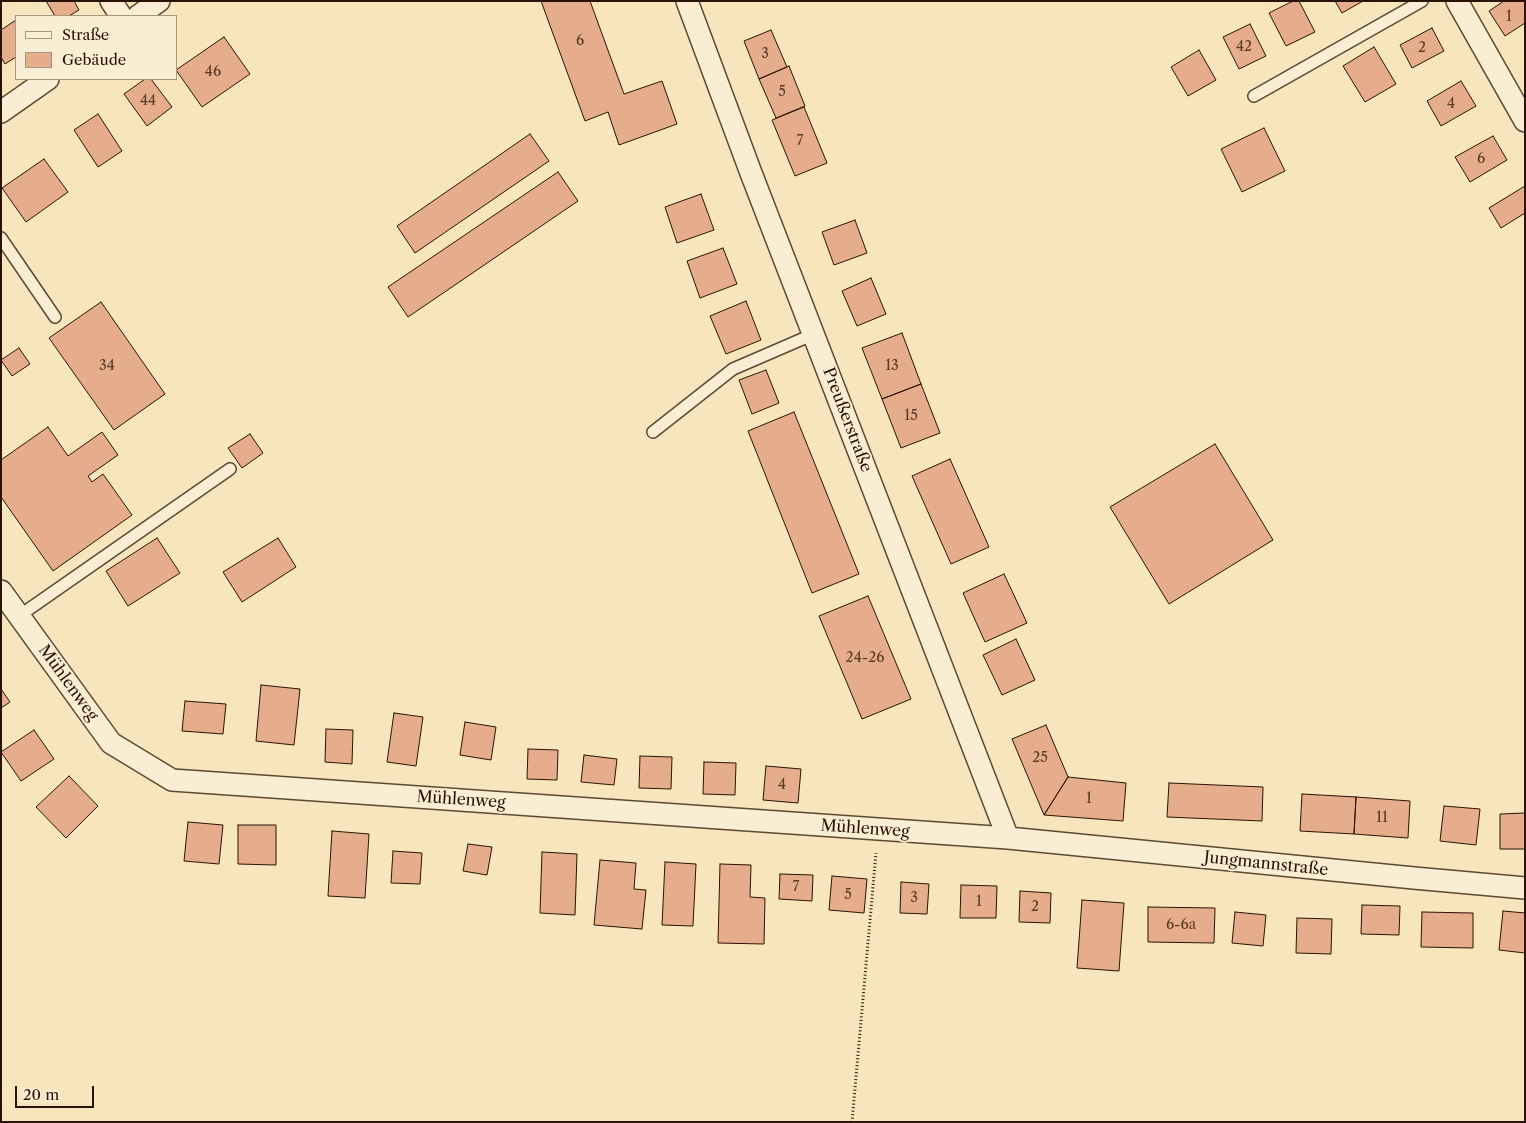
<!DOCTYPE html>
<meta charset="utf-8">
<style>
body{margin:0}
#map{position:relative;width:1526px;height:1123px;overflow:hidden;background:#f6e5bd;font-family:"Libre Caslon Text",serif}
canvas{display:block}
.frame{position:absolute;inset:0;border:2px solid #2a1305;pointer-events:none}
.legend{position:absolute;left:15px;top:15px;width:162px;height:65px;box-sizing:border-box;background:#f9eed4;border:1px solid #a69681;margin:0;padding:6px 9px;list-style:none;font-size:15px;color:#2a1305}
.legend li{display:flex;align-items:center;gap:10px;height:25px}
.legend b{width:25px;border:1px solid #a69681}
.scale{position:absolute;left:15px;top:1086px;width:79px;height:22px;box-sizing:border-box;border:2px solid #2a1305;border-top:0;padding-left:6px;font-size:15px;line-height:18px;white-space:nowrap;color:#2a1305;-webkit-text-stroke:4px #f9eed4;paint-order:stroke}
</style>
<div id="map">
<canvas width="1526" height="1123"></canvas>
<div class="frame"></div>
<ul class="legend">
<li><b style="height:6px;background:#f9eed4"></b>Straße</li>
<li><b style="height:14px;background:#e5ad8c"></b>Gebäude</li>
</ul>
<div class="scale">20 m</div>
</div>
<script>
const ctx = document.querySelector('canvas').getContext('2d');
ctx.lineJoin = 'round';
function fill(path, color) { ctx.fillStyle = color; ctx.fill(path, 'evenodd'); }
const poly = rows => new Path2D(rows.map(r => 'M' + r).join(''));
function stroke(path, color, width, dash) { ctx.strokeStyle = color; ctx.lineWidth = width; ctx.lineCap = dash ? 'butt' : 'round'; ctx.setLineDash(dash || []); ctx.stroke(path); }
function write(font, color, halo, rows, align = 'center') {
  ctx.font = font + ' "Libre Caslon Text",serif'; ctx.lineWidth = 4; ctx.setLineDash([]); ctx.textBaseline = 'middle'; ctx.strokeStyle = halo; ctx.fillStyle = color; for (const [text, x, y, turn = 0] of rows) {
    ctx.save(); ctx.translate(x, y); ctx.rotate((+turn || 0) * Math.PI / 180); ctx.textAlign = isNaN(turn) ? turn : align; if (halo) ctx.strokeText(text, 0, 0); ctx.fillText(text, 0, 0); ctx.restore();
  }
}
const building = poly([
 [46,1,74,1,79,10,69,16,55,16,46,1],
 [541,1,590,1,624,94,662,81,677,124,619,145,608,112,585,121,541,1],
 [1293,1,1299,1,1315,32,1286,46,1269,13,1293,1],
 [1335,1,1363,1,1342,13,1335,1],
 [1504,1,1525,1,1525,23,1505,36,1489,11,1504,1],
 [16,20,16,57,5,64,1,57,1,30,16,20],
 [1250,24,1266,56,1239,69,1223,37,1250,24],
 [1432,28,1444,51,1412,68,1400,45,1432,28],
 [771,30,787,67,759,79,744,41,771,30],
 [224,37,250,74,202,107,176,70,224,37],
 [1374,47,1396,84,1365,102,1343,66,1374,47],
 [1199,50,1216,80,1188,96,1171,67,1199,50],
 [789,66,805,106,776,118,759,79,789,66],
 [145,79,151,79,172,107,147,126,124,94,145,79],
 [1461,81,1476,106,1441,126,1427,101,1461,81],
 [804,107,827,163,795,176,772,120,804,107],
 [98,114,122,151,98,167,74,130,98,114],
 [1264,128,1285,171,1242,192,1221,149,1264,128],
 [530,134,549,161,415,253,397,226,530,134],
 [1493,136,1507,160,1470,182,1455,157,1493,136],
 [44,159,68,192,26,222,2,188,44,159],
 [558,172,578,201,408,317,388,287,558,172],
 [1525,186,1525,213,1501,228,1489,208,1525,186],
 [701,194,714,230,677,243,665,207,701,194],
 [855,220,867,253,834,265,822,232,855,220],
 [723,248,737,284,700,298,687,261,723,248],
 [871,278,886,314,857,326,842,291,871,278],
 [746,301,761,340,726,354,710,316,746,301],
 [101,302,165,394,114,430,49,338,101,302],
 [902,333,921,384,882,399,862,348,902,333],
 [19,348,30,364,12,376,1,360,19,348],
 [766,370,779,403,752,414,739,380,766,370],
 [921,384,940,433,901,448,882,399,921,384],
 [794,412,859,574,812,593,748,431,794,412],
 [48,427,68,456,102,432,118,455,88,476,92,482,103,474,132,515,53,571,1,497,1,460,48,427],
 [250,434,263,453,242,468,228,448,250,434],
 [1215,444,1273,540,1169,604,1110,507,1215,444],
 [950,459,989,547,951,564,912,476,950,459],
 [157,538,180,573,128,606,106,571,157,538],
 [278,538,296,567,242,602,223,572,278,538],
 [1004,574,1027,623,985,642,963,593,1004,574],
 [868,596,911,699,862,719,819,616,868,596],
 [1016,639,1035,680,1002,695,983,655,1016,639],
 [261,685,300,689,294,745,256,741,261,685],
 [1,689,10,702,1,708,1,689],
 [185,701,226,704,223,734,182,731,185,701],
 [394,713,423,717,416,766,387,762,394,713],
 [465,722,496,727,491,760,460,755,465,722],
 [1046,725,1068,777,1044,815,1012,739,1046,725],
 [326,729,353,730,352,764,325,762,326,729],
 [34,730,54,759,21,781,1,752,34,730],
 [528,749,558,750,557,780,527,779,528,749],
 [584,755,617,759,614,785,581,782,584,755],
 [640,756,672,757,671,789,639,788,640,756],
 [704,762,736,763,735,795,703,794,704,762],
 [766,766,801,769,798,803,763,800,766,766],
 [69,776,98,806,66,838,36,807,69,776],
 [1068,777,1126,783,1123,821,1044,815,1068,777],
 [1169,783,1263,787,1262,821,1167,817,1169,783],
 [1302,794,1356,797,1354,834,1300,831,1302,794],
 [1356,797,1410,801,1408,838,1354,834,1356,797],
 [1444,806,1480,809,1476,845,1440,841,1444,806],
 [1525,813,1525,849,1500,849,1500,814,1525,813],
 [188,822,223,825,219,864,184,861,188,822],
 [238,825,276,825,276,865,238,864,238,825],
 [332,831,369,834,365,898,328,896,332,831],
 [468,844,492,847,487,875,463,871,468,844],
 [393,851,422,853,420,884,391,883,393,851],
 [542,852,577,854,575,915,540,913,542,852],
 [600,860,636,863,634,889,646,890,642,929,594,925,600,860],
 [665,862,696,864,693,926,662,925,665,862],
 [720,864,751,865,750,897,765,898,764,944,718,943,720,864],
 [780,874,813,875,812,901,779,899,780,874],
 [832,876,867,879,864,913,829,910,832,876],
 [901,882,929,884,927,914,900,913,901,882],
 [961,885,997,886,996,918,960,918,961,885],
 [1020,891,1051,893,1050,923,1019,922,1020,891],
 [1082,900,1124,903,1119,971,1077,968,1082,900],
 [1362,905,1400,906,1399,935,1361,934,1362,905],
 [1148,907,1215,908,1214,943,1148,942,1148,907],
 [1503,911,1525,913,1525,953,1499,950,1503,911],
 [1235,912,1266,915,1263,946,1232,943,1235,912],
 [1422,912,1473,913,1473,948,1421,947,1422,912],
 [1297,918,1332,919,1331,954,1296,953,1297,918]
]);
const path = poly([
 [852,1122,876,853]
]);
const service = poly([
 [1254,96,1422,1],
 [1,238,55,317],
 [653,432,733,369,814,334],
 [19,616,230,469]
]);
const minor = poly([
 [111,1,121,16],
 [687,1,751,173,1008,838],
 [1457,1,1525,121],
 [138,16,159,1],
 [1,112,48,79],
 [1,591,111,743,172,780,1008,838,1414,878,1525,888]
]);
const numberNames = [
 ["1",1509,17],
 ["6",580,41],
 ["42",1244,47],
 ["2",1422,48],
 ["3",765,54],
 ["46",213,72],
 ["5",782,92],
 ["44",148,101],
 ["4",1451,104],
 ["7",800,141],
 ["6",1481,159],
 ["34",107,366],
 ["13",892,366],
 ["15",911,416],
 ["24-26",865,658],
 ["25",1040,758],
 ["4",782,785],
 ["1",1089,799],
 ["11",1382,818],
 ["7",796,887],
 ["5",848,895],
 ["3",914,898],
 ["1",979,902],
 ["2",1035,907],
 ["6-6a",1181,925]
];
const streetNames = [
 ["Preußerstraße",847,420,69],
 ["Mühlenweg",68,683,54],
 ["Mühlenweg",461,800,4],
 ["Mühlenweg",865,829,4],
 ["Jungmannstraße",1266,864,6]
];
fill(building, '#e5ad8c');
stroke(building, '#2a1305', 1);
stroke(service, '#5d4833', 14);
stroke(minor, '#5d4833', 24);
stroke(path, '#2a1305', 3, [1, 2.5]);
stroke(service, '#f9eed4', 11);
stroke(minor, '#f9eed4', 21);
write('14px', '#593a27', null, numberNames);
write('16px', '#2a1305', '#f9eed4', streetNames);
</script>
